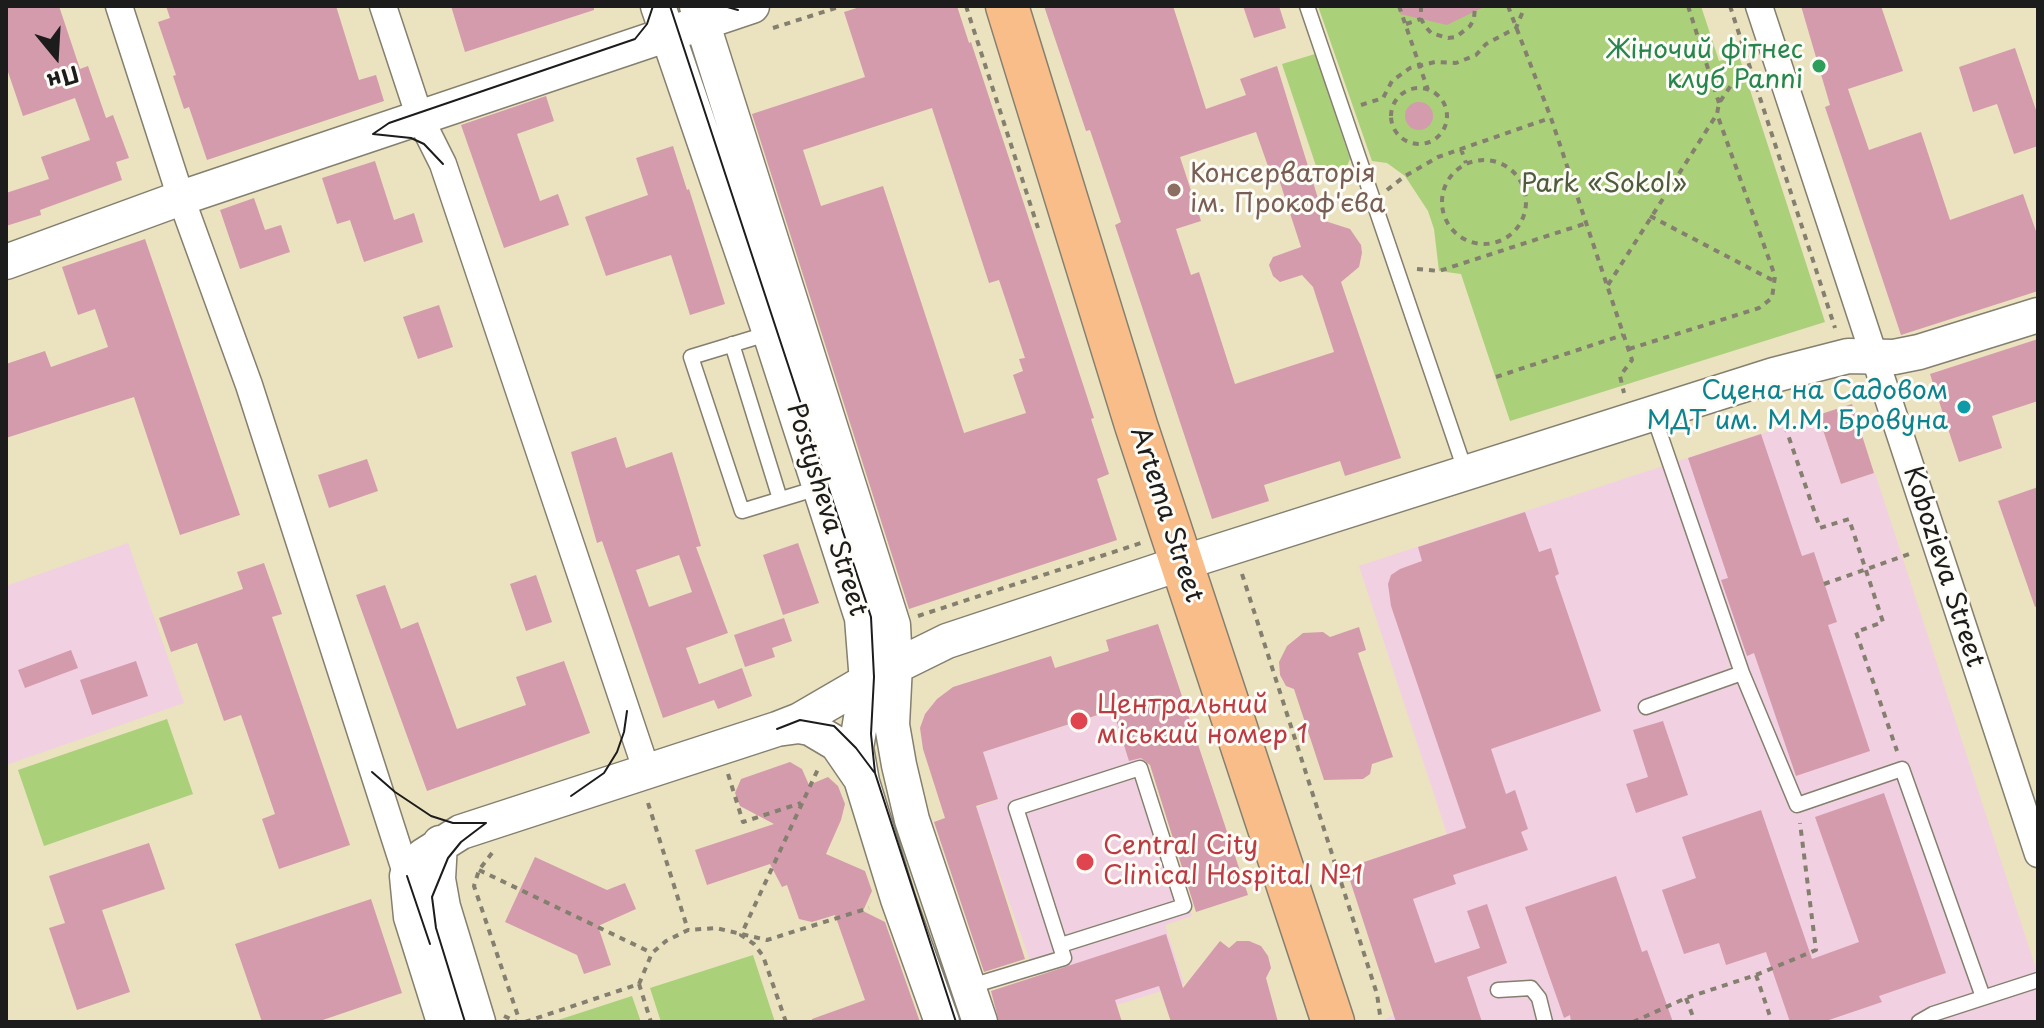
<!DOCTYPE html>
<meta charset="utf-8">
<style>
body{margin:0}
#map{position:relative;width:2044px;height:1028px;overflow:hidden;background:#ebe2c0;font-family:"Playpen Sans",sans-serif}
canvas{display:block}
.frame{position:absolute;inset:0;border:8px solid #1c1c1c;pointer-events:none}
.north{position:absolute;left:16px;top:16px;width:80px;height:80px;-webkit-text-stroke:6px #fdfcf7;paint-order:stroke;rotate:162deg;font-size:22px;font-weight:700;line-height:32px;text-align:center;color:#1c1c1c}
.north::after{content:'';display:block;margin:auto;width:28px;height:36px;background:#1c1c1c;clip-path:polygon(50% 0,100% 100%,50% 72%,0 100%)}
</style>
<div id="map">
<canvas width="2044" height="1028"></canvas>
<div class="frame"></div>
<div class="north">Пн</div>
</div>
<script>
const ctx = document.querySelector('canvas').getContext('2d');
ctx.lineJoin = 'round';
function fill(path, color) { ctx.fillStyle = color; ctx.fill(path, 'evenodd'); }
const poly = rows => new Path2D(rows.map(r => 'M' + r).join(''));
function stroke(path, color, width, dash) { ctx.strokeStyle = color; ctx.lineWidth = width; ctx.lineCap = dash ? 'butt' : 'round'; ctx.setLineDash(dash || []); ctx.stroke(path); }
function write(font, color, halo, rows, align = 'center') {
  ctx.font = font + ' "Playpen Sans",sans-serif'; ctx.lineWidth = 6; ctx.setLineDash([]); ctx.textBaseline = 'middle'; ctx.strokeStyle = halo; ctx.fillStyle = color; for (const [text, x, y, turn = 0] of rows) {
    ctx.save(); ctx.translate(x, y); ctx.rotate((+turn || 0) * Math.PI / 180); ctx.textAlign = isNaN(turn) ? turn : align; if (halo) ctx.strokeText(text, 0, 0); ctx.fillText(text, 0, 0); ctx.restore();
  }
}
const built = poly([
 [1818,415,1841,484,1875,473,2038,975,2038,1022,1384,1022,1383,1020,1394,1015,1346,868,1447,834,1359,566],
 [128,543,184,703,6,765,6,586],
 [1127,706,1192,916,1165,925,1184,984,1078,1017,1062,966,1034,972,976,808,998,799,979,740,1008,744]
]);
const green = poly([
 [1318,6,1701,6,1719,61,1739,56,1825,322,1510,421,1461,274,1439,271,1434,229,1428,211,1405,176,1387,163,1372,161],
 [1315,54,1350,159,1347,166,1319,175,1282,64],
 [167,719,193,794,44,846,18,770],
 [753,955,775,1022,661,1022,650,988],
 [632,996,641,1022,552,1022]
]);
const building = poly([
 [6,6,59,6,80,69,88,66,106,118,113,115,129,158,116,162,122,180,40,210,41,215,6,226,6,193,49,179,41,157,90,140,75,98,23,116,6,66],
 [166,6,336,6,359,80,376,75,384,101,207,160,189,107,184,109,173,76,176,75,158,22,170,18],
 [451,6,594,6,594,10,465,52],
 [863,6,957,6,969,43,971,42,1094,418,1091,419,1109,474,1097,479,1117,540,909,609,752,114,865,77,844,12],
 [932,108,989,283,999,280,1025,358,1019,359,1023,371,1013,375,1026,413,964,433,883,186,821,206,803,150],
 [1044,6,1173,6,1206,109,1246,95,1240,79,1277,66,1325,221,1350,229,1361,245,1362,253,1359,267,1341,282,1401,458,1345,476,1340,461,1264,485,1269,501,1212,519,1115,225,1121,222,1090,130,1086,131],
 [1256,132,1269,169,1275,167,1301,247,1273,257,1269,265,1273,276,1280,282,1302,275,1313,287,1334,352,1235,384,1199,272,1191,275,1176,229,1201,221,1180,157],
 [1243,6,1279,6,1286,28,1254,38],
 [1401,6,1486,6,1447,25,1400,14],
 [1801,6,1881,6,1903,71,1848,89,1869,150,1921,132,1950,220,2023,194,2038,237,2038,291,1901,335,1825,107,1830,105],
 [2015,48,2038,116,2038,146,2014,154,1997,104,1973,112,1959,67],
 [546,96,554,121,517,134,540,201,558,194,569,225,504,248,461,125],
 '1405 116a14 14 0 1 1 28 0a14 14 0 1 1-28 0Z',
 [673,146,687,190,689,189,725,304,690,315,671,255,606,276,585,217,648,195,636,158],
 [375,161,394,220,414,213,423,242,364,262,350,220,337,224,322,178],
 [254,198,265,230,281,225,290,252,240,269,220,210],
 [145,239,240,515,180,535,134,397,6,438,6,364,45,351,51,367,108,347,95,309,78,315,62,267],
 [439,305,453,347,418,359,403,317],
 [2038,339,2038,401,1992,416,2002,448,1959,462,1930,374],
 [1852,404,1874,473,1841,484,1818,415],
 [1761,434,1802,556,1814,552,1837,622,1828,625,1870,751,1796,776,1754,653,1747,656,1721,580,1728,578,1688,458],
 [616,437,626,468,672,452,701,546,696,547,728,633,686,648,699,684,742,668,752,696,718,709,714,700,663,718,602,541,597,543,571,452],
 [679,555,692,592,649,607,636,570],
 [367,459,378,491,329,508,318,475],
 [2038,487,2038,606,2035,607,1998,501],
 [1525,512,1539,552,1551,548,1559,574,1555,576,1601,711,1491,749,1506,794,1515,790,1528,829,1521,832,1528,850,1453,875,1456,884,1413,899,1435,963,1480,948,1467,911,1487,904,1507,963,1467,977,1482,1022,1396,1022,1346,868,1466,828,1391,606,1388,584,1391,575,1400,569,1422,561,1418,547],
 [798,543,819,603,783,615,763,555],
 [264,563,282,614,272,617,350,845,279,869,262,819,275,814,241,715,224,721,197,643,171,652,159,618,243,589,237,572],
 [536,575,552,622,526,631,510,584],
 [385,585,401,629,418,622,457,729,526,705,516,677,564,661,590,733,427,791,356,595],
 [784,618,792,641,772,648,775,657,745,667,734,635],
 [1158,624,1248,895,1196,912,1150,765,1141,758,1129,761,1113,710,983,752,998,799,976,806,1025,959,984,972,934,822,945,818,923,749,920,728,925,714,937,699,953,687,1051,656,1055,668,1109,651,1106,640],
 [1359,627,1366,650,1358,653,1393,757,1372,764,1370,774,1363,779,1324,780,1294,689,1286,686,1280,675,1279,662,1287,646,1303,633,1323,632,1330,637],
 [71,650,78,668,25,688,18,670],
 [136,661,148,696,92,715,80,680],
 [1663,721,1688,795,1636,813,1626,784,1648,777,1633,730],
 [790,762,802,769,809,785,828,777,838,786,845,804,841,820,826,854,865,871,872,891,863,911,885,922,920,1022,812,1022,812,1019,865,1000,835,915,812,922,799,919,787,885,782,887,770,864,707,885,695,850,774,824,740,806,735,793,741,779],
 [1884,793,1946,973,1879,996,1882,1002,1823,1022,1790,1022,1766,952,1726,965,1719,943,1684,954,1662,890,1696,878,1682,837,1761,810,1812,959,1859,942,1815,817],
 [149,843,165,889,102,910,130,992,77,1010,49,928,65,923,49,876],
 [535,857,607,890,625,883,636,909,598,926,611,965,584,974,577,955,505,922],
 [1616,876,1642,952,1647,950,1673,1022,1571,1022,1570,1015,1564,1018,1525,907],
 [371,899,402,993,317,1022,262,1022,235,944],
 [1166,934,1183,988,1220,941,1229,948,1237,941,1249,941,1261,946,1268,956,1271,968,1266,978,1278,1022,1171,1022,1159,986,1115,1000,1122,1022,999,1022,991,991]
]);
const path = poly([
 [966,6,1038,228],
 [1399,6,1428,90],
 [1421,6,1421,19,1425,26,1431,33,1448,38,1456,37,1470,26,1474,19,1475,6],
 [1508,6,1551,118,1632,360,1620,376,1624,393],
 [1688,6,1719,103],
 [1730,6,1835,328],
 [1406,24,1421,19],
 [773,28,842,6],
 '1391 116a28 28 0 1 1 56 0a28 28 0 1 1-56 0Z',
 [1361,105,1383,98,1392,81,1410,68,1435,62,1456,63,1476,55,1486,44,1516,28,1525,6],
 [1461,149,1466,163],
 '1442 202a42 42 0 1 1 84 0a42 42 0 1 1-84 0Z',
 [1387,190,1405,176,1438,157,1550,118],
 [1650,216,1774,281],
 [1417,269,1439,271,1587,223],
 [1608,285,1717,114,1719,103,1732,84,1755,76],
 [1629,349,1759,308,1772,298,1775,276,1717,114],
 [1496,377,1623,335],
 [1785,426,1820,528,1849,519,1883,622,1856,632,1897,751],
 [1242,574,1377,994,1381,1022],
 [1824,584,1912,553],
 [918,616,1141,543],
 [728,774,743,822,801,803],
 [648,803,688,930],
 [492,853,479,870,474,886,520,1022],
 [479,870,652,953],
 [1756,975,1772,1022],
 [639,984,651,1022],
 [1686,998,1695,1022],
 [504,1016,517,1022],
 [525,1022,639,984,652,953,666,941,688,930,716,928,767,940,869,908],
 [786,1022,763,956,754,944,741,935,818,769],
 [1633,1022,1686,998,1756,975,1816,950,1800,823]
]);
const service = poly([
 [1307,6,1466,473],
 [770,333,691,357,742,511,821,487],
 [732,344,780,499],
 [1653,414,1742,673],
 [1646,707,1742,673,1797,805,1902,769,1983,997],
 [968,987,1064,958,1016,808,1140,768,1184,906,1061,945],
 [1498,990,1531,988,1539,998,1545,1022],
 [1919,1022,1933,1014,2038,980]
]);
const minor = poly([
 [119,6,181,198,249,385,407,876],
 [383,6,420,118,443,164,647,772],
 [1759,6,2038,854]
]);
const tertiary = poly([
 [658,6,770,333,862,618,867,682,856,748,862,782,898,899,942,1022],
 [697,6,893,625,895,665,892,725,899,765,912,820,980,1022],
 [6,262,181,198,752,6],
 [777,729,799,726,810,728,837,744,859,776],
 [440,843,438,879,443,907,478,1022],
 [444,1022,411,917,407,876,423,856,461,832,777,729,800,720,874,677,947,641,1182,563,1774,375,1848,356,1894,357,1919,352,2038,315]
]);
const primary = poly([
 [1007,6,1136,425,1333,1022]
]);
const tram = poly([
 [670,6,871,617,874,677,871,734,875,773,956,1022],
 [724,6,738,10],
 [373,134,389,123,635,39,647,24,653,6],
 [373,134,411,138,424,144,443,164],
 [777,729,800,720,834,726,856,748,874,772],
 [372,772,395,792,431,816,453,823,486,823],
 [571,796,604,773,617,752,624,732,627,711],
 [407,876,430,944],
 [465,1022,436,928,432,897,448,858,461,842,486,823]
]);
const markers = [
 [1819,66,8,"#2e9e5b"],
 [1174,190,8,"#8d6e63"],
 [1964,407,8,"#0f9aa8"],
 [1079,721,10,"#e0444e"],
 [1085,862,10,"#e0444e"]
];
const leisureNames = [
 ["Жіночий фітнес",1803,51],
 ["клуб Panni",1803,81]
];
const educationNames = [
 ["Консерваторія",1190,175],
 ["ім. Прокоф'єва",1190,205]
];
const parkNames = [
 ["Park «Sokol»",1604,185]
];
const cultureNames = [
 ["Сцена на Садовом",1948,392],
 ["МДТ им. М.М. Бровуна",1948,422]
];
const streetNames = [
 ["Postysheva Street",826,510,73],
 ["Artema Street",1166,515,72],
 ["Kobozieva Street",1943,567,72]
];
const healthNames = [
 ["Центральний",1097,706],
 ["міський номер 1",1097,736],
 ["Central City",1103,847],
 ["Clinical Hospital №1",1103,877]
];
fill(built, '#f1d0e2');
fill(green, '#aad07a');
fill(building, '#d49bac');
stroke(service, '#847f6e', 17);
stroke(minor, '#847f6e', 29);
stroke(tertiary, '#847f6e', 37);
stroke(primary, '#847f6e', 45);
stroke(path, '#847f6e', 4, [6, 6]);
stroke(service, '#fff', 14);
stroke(minor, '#fff', 26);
stroke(tertiary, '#fff', 34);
stroke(primary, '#f8bd89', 42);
stroke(tram, '#1c1c1c', 2);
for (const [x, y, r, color] of markers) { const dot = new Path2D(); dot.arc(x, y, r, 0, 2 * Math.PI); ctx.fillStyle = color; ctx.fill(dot); stroke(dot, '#fdfcf7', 3); }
write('26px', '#27864d', '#fdfcf7', leisureNames, 'right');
write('26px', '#785e54', '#fdfcf7', educationNames, 'left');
write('26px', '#4e5b3d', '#fdfcf7', parkNames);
write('26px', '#0d838f', '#fdfcf7', cultureNames, 'right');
write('26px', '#1c1c1c', '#fdfcf7', streetNames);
write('26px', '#be3a42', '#fdfcf7', healthNames, 'left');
</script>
